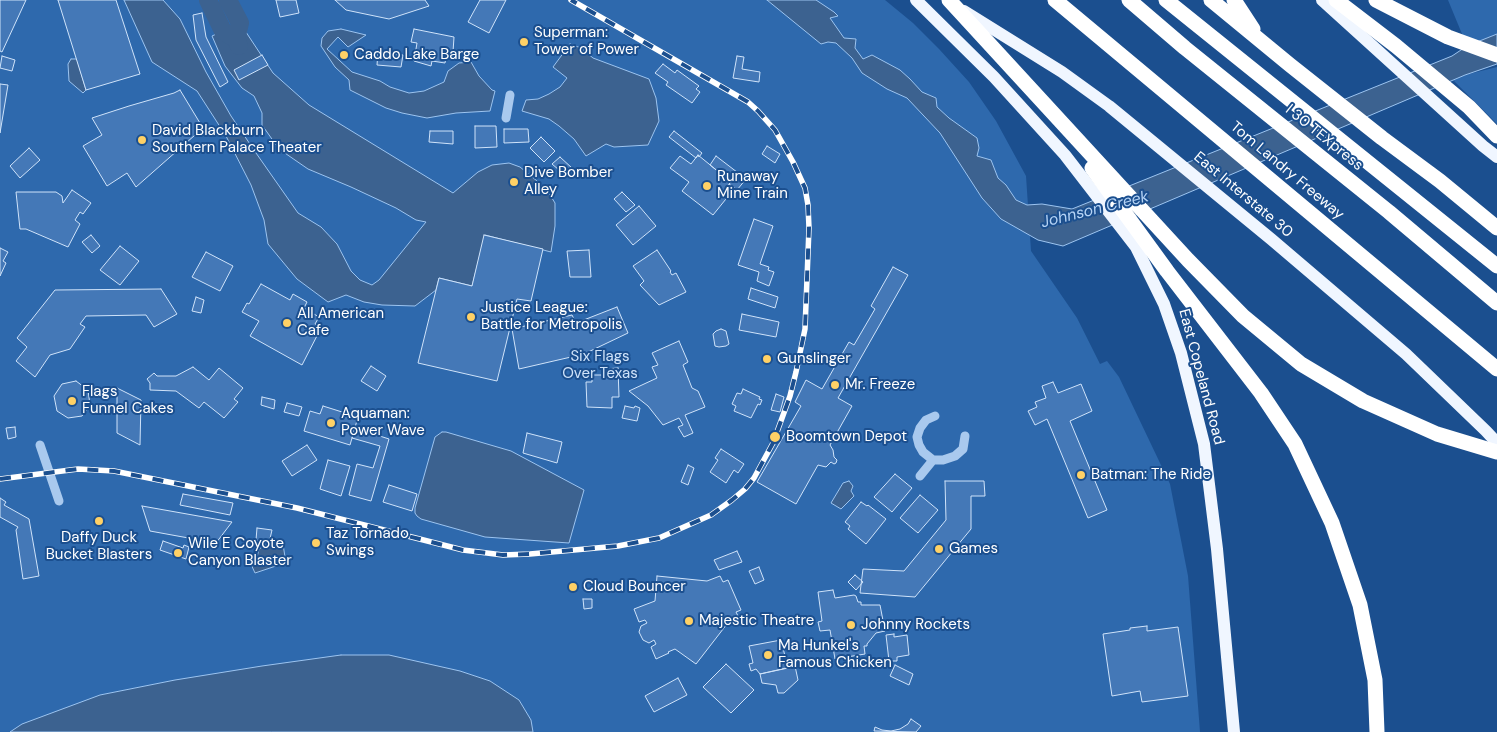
<!DOCTYPE html>
<style>
body{margin:0}
canvas{display:block;background:#1b4f8f}
</style>
<canvas width="1497" height="732"></canvas>
<script>
const ctx = document.querySelector('canvas').getContext('2d');
ctx.lineJoin = 'round';
function fill(path, color) { ctx.fillStyle = color; ctx.fill(path, 'evenodd'); }
const poly = rows => new Path2D(rows.map(r => 'M' + r).join(''));
function stroke(path, color, width, dash) { ctx.strokeStyle = color; ctx.lineWidth = width; ctx.lineCap = dash ? 'butt' : 'round'; ctx.setLineDash(dash || []); ctx.stroke(path); }
function write(font, color, halo, rows, align = 'center') {
  ctx.font = font + ' "DM Sans",sans-serif'; ctx.lineWidth = 4; ctx.setLineDash([]); ctx.textBaseline = 'middle'; ctx.strokeStyle = halo; ctx.fillStyle = color; for (const [text, x, y, turn = 0] of rows) {
    ctx.save(); ctx.translate(x, y); ctx.rotate((+turn || 0) * Math.PI / 180); ctx.textAlign = isNaN(turn) ? turn : align; if (halo) ctx.strokeText(text, 0, 0); ctx.fillText(text, 0, 0); ctx.restore();
  }
}
const green = poly([
 [0,0,885,0,913,23,939,49,969,82,996,121,1026,176,1031,251,1077,318,1100,364,1107,361,1119,377,1170,484,1188,576,1200,732,0,732],
 [1448,0,1497,0,1497,34,1467,46],
 [1497,67,1497,124,1453,80,1465,75]
]);
const water = poly([
 [124,0,163,0,180,19,206,72,231,116,256,153,298,213,321,227,337,244,351,271,360,280,372,285,379,280,426,222,416,220,396,208,351,187,308,169,279,149,262,125,262,113,254,96,242,88,225,66,212,36,240,23,273,73,309,105,453,193,478,172,492,165,509,163,520,167,537,181,550,195,555,203,555,226,551,252,485,235,472,286,439,278,436,290,415,306,382,305,364,302,346,295,328,302,297,279,268,244,264,220,251,185,226,136,197,91,152,62,124,0],
 [767,0,816,0,834,12,838,16,830,18,844,38,856,39,855,48,863,59,872,55,900,70,910,79,922,92,936,98,937,107,949,118,977,138,979,148,977,156,991,160,998,178,1006,185,1016,200,1027,205,1042,204,1072,209,1452,56,1467,46,1497,34,1497,64,1465,75,1063,246,1038,240,1001,219,982,198,940,133,907,98,887,89,862,73,852,58,836,43,828,42,821,44,767,0],
 [341,29,366,35,348,47,338,37,327,49,352,72,380,81,390,87,409,93,424,91,444,82,448,71,459,63,471,62,479,76,492,90,495,91,490,111,456,113,427,118,402,113,386,108,350,90,349,80,335,67,321,46,322,38,328,31,341,29],
 [570,44,581,48,593,58,649,79,656,98,659,121,648,145,614,147,606,144,586,156,574,139,559,126,549,119,522,111,526,100,538,99,549,94,560,87,567,78,553,67,570,44],
 [71,59,77,59,86,90,83,93,69,81,68,64,71,59],
 [442,432,446,432,511,451,584,490,569,543,485,537,421,519,417,516,415,513,415,508,435,437,442,432],
 [849,481,853,486,851,491,854,496,841,509,831,503,843,483,849,481],
 [271,542,283,544,285,557,276,566,255,573,250,562,257,557,259,549,271,542],
 [341,655,389,655,460,671,490,681,519,700,531,720,533,732,10,732,22,724,100,695,175,680,262,666,341,655]
]);
const canal = poly([
 [208,0,223,31,236,39,239,46],
 [228,0,240,23,236,39]
]);
const building = poly([
 [0,0,26,0,2,52,0,51,0,0],
 [58,0,116,0,140,74,86,90,58,0],
 [276,0,296,0,299,13,280,17,276,0],
 [335,0,425,0,429,6,389,19,346,10,335,0],
 [480,0,506,0,489,33,468,22,480,0],
 [202,13,206,37,228,82,220,87,196,40,193,15,202,13],
 [414,29,454,37,453,52,447,51,445,63,432,61,431,66,414,61,417,43,411,42,414,29],
 [378,52,403,55,401,67,377,65,378,52],
 [262,55,268,65,239,80,234,70,262,55],
 [2,56,15,60,12,71,0,68,2,56],
 [737,56,744,57,742,69,760,72,759,82,733,78,737,56],
 [663,64,675,73,677,70,699,86,696,89,700,92,692,103,666,85,668,82,655,73,663,64],
 [0,84,8,85,0,133,0,84],
 [180,90,203,128,136,187,127,173,107,186,83,146,102,135,92,118,129,106,174,93,180,90],
 [475,126,496,126,497,147,475,148,475,126],
 [504,129,528,129,529,142,504,143,504,129],
 [430,131,453,131,453,144,429,142,430,131],
 [674,131,702,153,699,157,698,155,696,158,669,137,674,131],
 [541,137,555,151,544,162,530,148,541,137],
 [767,146,780,154,775,163,762,154,767,146],
 [29,148,40,160,20,178,10,166,29,148],
 [698,155,731,182,724,190,730,194,713,215,682,191,689,182,670,168,680,156,691,164,698,155],
 [716,156,746,179,737,190,729,184,731,182,710,165,716,156],
 [560,157,572,168,566,176,552,164,560,157],
 [72,190,91,203,83,214,80,212,75,220,80,224,68,247,26,229,20,229,16,192,56,192,62,196,63,203,72,190],
 [622,192,635,205,626,212,614,199,622,192],
 [639,206,656,226,633,245,616,225,639,206],
 [754,219,773,226,760,264,769,267,768,270,774,272,769,286,757,281,759,272,738,265,754,219],
 [91,235,100,246,92,253,82,242,91,235],
 [484,235,543,249,531,301,517,299,497,381,418,363,439,278,472,286,484,235],
 [120,246,139,261,120,285,100,270,120,246],
 [0,248,8,252,3,261,6,263,0,276,0,248],
 [589,250,591,277,570,277,567,251,589,250],
 [657,250,671,271,670,272,672,275,676,273,686,292,659,305,640,285,644,281,633,266,657,250],
 [206,252,233,266,220,291,192,277,206,252],
 [893,267,908,275,838,398,852,406,830,445,833,450,834,457,837,460,836,463,834,464,831,462,826,467,818,465,796,504,757,482,801,406,795,402,806,380,822,389,849,342,854,345,875,309,871,306,893,267],
 [261,284,290,300,293,294,307,302,304,308,319,317,315,324,321,328,302,365,250,336,259,321,242,312,247,303,249,304,261,284],
 [751,288,778,297,775,308,748,299,751,288],
 [161,289,177,314,154,327,146,315,86,316,80,324,85,327,70,349,50,355,35,377,16,361,27,347,17,338,55,290,161,289],
 [196,297,204,300,201,313,192,311,196,297],
 [617,307,628,333,584,354,519,369,512,329,572,315,576,323,617,307],
 [742,314,779,322,776,337,739,330,742,314],
 [721,329,726,331,729,344,726,346,719,347,715,346,713,334,716,331,721,329],
 [679,341,688,362,683,365,692,388,698,391,705,407,685,415,693,433,684,437,678,427,683,425,679,418,663,425,648,406,629,391,657,378,652,367,658,365,652,353,679,341],
 [371,366,386,376,377,391,361,381,371,366],
 [193,367,209,380,219,368,243,388,234,399,238,402,224,418,204,402,199,408,176,391,150,390,150,383,147,379,154,373,157,376,176,376,193,367],
 [618,368,619,397,612,397,612,408,587,407,586,382,592,382,592,375,603,375,604,369,618,368],
 [76,381,88,390,90,405,82,416,68,418,57,411,54,396,62,384,76,381],
 [1053,382,1058,393,1081,384,1092,411,1070,421,1107,510,1088,518,1047,419,1035,425,1028,411,1037,407,1035,402,1046,398,1042,386,1053,382],
 [117,388,141,400,140,445,117,433,117,388],
 [743,389,760,397,759,399,762,400,760,405,758,404,751,418,734,411,736,406,732,404,737,393,741,394,743,389],
 [776,394,784,397,780,412,771,410,776,394],
 [262,397,275,400,274,409,261,405,262,397],
 [287,403,302,407,299,416,284,412,287,403],
 [323,406,358,417,350,445,304,431,310,411,320,414,323,406],
 [625,406,634,408,635,406,640,408,637,421,622,418,625,406],
 [15,427,16,437,8,439,6,428,15,427],
 [355,428,389,439,371,501,349,495,357,464,373,468,380,446,352,438,355,428],
 [527,433,562,442,557,463,523,453,527,433],
 [307,445,317,460,292,476,282,461,307,445],
 [721,449,744,464,738,473,734,470,726,483,710,472,718,460,715,458,721,449],
 [328,460,350,466,341,496,320,489,328,460],
 [688,465,694,468,688,485,681,482,688,465],
 [895,474,912,488,892,512,874,497,895,474],
 [945,481,984,481,985,496,971,496,971,529,915,597,860,593,863,569,904,571,946,520,945,481],
 [389,485,417,494,412,511,383,502,389,485],
 [183,494,233,503,230,515,180,505,183,494],
 [920,495,938,510,918,533,900,518,920,495],
 [0,498,6,502,4,505,29,519,39,576,23,579,16,530,18,527,0,517,0,498],
 [861,502,867,506,868,505,886,519,866,544,848,529,850,526,845,522,861,502],
 [142,506,232,522,216,543,150,531,142,506],
 [257,528,272,530,269,543,256,540,257,528],
 [163,541,183,548,184,545,189,547,186,559,160,550,163,541],
 [737,551,742,562,719,570,714,560,737,551],
 [759,567,764,580,755,584,749,571,759,567],
 [855,575,863,582,856,590,848,582,855,575],
 [657,576,707,581,720,576,723,582,728,580,741,610,736,612,739,618,727,624,696,664,675,649,668,652,669,653,656,659,651,647,656,644,654,640,649,643,643,640,639,632,641,626,647,623,645,620,639,622,634,609,655,601,657,576],
 [833,590,835,598,854,595,856,596,858,602,861,602,861,605,880,605,885,631,876,633,867,644,867,646,864,646,865,654,835,659,830,630,820,631,818,622,822,621,818,592,833,590],
 [583,599,592,599,592,608,584,609,583,599],
 [1147,626,1147,631,1178,627,1188,696,1142,702,1140,691,1112,696,1103,634,1130,630,1130,628,1147,626],
 [894,634,894,637,907,635,909,655,897,657,897,661,889,661,886,635,894,634],
 [781,640,788,668,760,674,756,669,751,671,749,664,753,663,749,646,781,640],
 [726,664,754,690,731,713,703,687,726,664],
 [895,665,913,674,909,685,890,676,895,665],
 [795,666,798,680,784,693,778,693,776,685,762,683,760,674,795,666],
 [678,678,687,695,654,712,645,696,678,678],
 [911,719,921,726,916,732,874,731,875,727,882,730,891,731,900,729,908,724,911,719]
]);
const minor = poly([
 [506,118,510,95],
 [40,445,59,501],
 [933,460,923,452,919,445,917,437,920,428,926,420,935,416],
 [920,476,933,460,943,460,955,456,963,449,965,436]
]);
const major = poly([
 [916,0,994,77,1065,155,1136,247,1164,304,1181,353,1204,444,1217,549,1234,732],
 [1322,0,1483,146,1497,157],
 [964,11,1062,72,1109,106,1271,239,1406,354,1486,431,1497,443]
]);
const highway = poly([
 [949,0,1188,260,1243,316,1301,364,1363,401,1437,434,1497,452],
 [1055,0,1497,369],
 [1129,0,1185,48,1389,212,1497,303],
 [1166,0,1497,266],
 [1211,0,1290,65,1382,138,1440,181,1497,228],
 [1234,0,1253,29],
 [1336,0,1396,46,1469,107,1497,136],
 [1376,0,1448,37,1497,55],
 [1092,168,1167,271,1261,393,1295,444,1332,523,1360,605,1375,680,1377,732]
]);
const rail = poly([
 [0,479,78,469,114,471,297,508,463,550,503,555,530,554,618,546,659,538,711,515,732,500,745,489,754,478,773,443,790,396,796,372,805,329,809,228,808,205,805,188,793,162,775,130,758,111,748,102,571,0]
]);
const markers = [
 [524,42,5,"#ffd166"],
 [344,55,5,"#ffd166"],
 [142,140,5,"#ffd166"],
 [514,182,5,"#ffd166"],
 [707,186,5,"#ffd166"],
 [471,317,5,"#ffd166"],
 [287,323,5,"#ffd166"],
 [767,359,5,"#ffd166"],
 [835,385,5,"#ffd166"],
 [72,401,5,"#ffd166"],
 [331,423,5,"#ffd166"],
 [775,437,6,"#ffd166"],
 [1081,475,5,"#ffd166"],
 [99,521,5,"#ffd166"],
 [316,543,5,"#ffd166"],
 [939,549,5,"#ffd166"],
 [178,553,5,"#ffd166"],
 [573,587,5,"#ffd166"],
 [689,621,5,"#ffd166"],
 [851,625,5,"#ffd166"],
 [768,655,5,"#ffd166"]
];
const poiNames = [
 ["Superman:",534,33],
 ["Tower of Power",534,50],
 ["Caddo Lake Barge",354,55],
 ["David Blackburn",152,131],
 ["Southern Palace Theater",152,148],
 ["Dive Bomber",524,173],
 ["Alley",524,190],
 ["Runaway",717,177],
 ["Mine Train",717,194],
 ["Justice League:",481,308],
 ["Battle for Metropolis",481,325],
 ["All American",297,314],
 ["Cafe",297,331],
 ["Gunslinger",777,359],
 ["Mr. Freeze",845,385],
 ["Flags",82,392],
 ["Funnel Cakes",82,409],
 ["Aquaman:",341,414],
 ["Power Wave",341,431],
 ["Boomtown Depot",786,437],
 ["Batman: The Ride",1091,475],
 ["Taz Tornado",326,534],
 ["Swings",326,551],
 ["Daffy Duck",99,538,"center"],
 ["Bucket Blasters",99,555,"center"],
 ["Wile E Coyote",188,544],
 ["Canyon Blaster",188,561],
 ["Games",949,549],
 ["Cloud Bouncer",583,587],
 ["Majestic Theatre",699,621],
 ["Johnny Rockets",861,625],
 ["Ma Hunkel's",778,646],
 ["Famous Chicken",778,663]
];
const streetNames = [
 ["I 30 TEXpress",1324,138,39],
 ["Tom Landry Freeway",1287,171,40],
 ["East Interstate 30",1243,195,40],
 ["East Copeland Road",1201,377,75]
];
const parkNames = [
 ["Six Flags",600,357],
 ["Over Texas",600,374]
];
const waterNames = [
 ["Johnson Creek",1095,210,-14]
];
fill(green, '#2e69ad');
fill(water, '#3c6290');
stroke(water, '#9cc4f0', 1);
stroke(canal, '#3c6290', 18);
fill(building, '#4478b7');
stroke(building, '#cfe3fa', 1);
stroke(minor, '#a9c9ee', 9);
stroke(major, '#f0f6ff', 12);
stroke(highway, '#fff', 15);
stroke(rail, '#fff', 5.5);
stroke(rail, '#1b4f8f', 4, [11]);
for (const [x, y, r, color] of markers) { const dot = new Path2D(); dot.arc(x, y, r, 0, 2 * Math.PI); ctx.fillStyle = color; ctx.fill(dot); stroke(dot, '#1b4f8f', 2); }
write('15px', '#fff', '#1b4f8f', poiNames, 'left');
write('15px', '#fff', '#1b4f8f', streetNames);
write('15px', '#cfe3fa', '#1b4f8f', parkNames);
write('italic 16px', '#b5d3f5', '#1b4f8f', waterNames);
</script>
